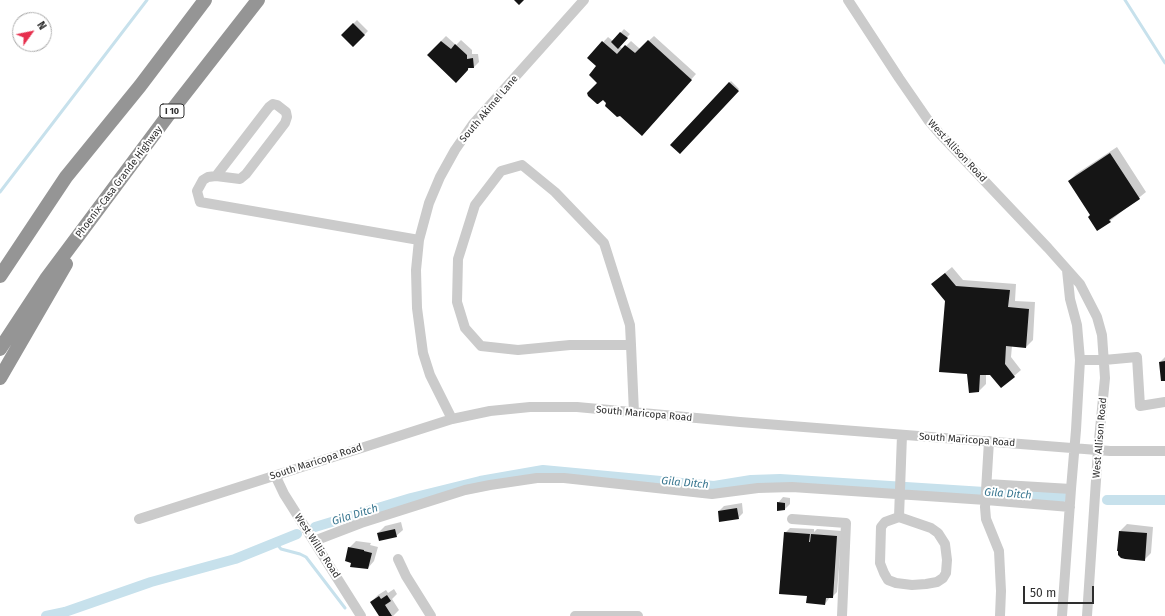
<!DOCTYPE html>
<style>
body{margin:0}
#map{position:relative;width:1165px;height:616px;overflow:hidden;background:#fff;font-family:"Fira Sans",sans-serif}
canvas{display:block}
.north{position:absolute;left:12px;top:12px;width:40px;height:40px;box-sizing:border-box;background:#fff;border:1px solid #ababab;border-radius:50%;rotate:57deg;font-size:11px;font-weight:700;line-height:16px;text-align:center;color:#2e2e2e}
.north::after{content:'';display:block;margin:auto;width:14px;height:18px;background:#e62f4d;clip-path:polygon(50% 0,100% 100%,50% 72%,0 100%)}
.scale{position:absolute;left:1023px;top:586px;width:71px;height:18px;box-sizing:border-box;border:2px solid #2e2e2e;border-top:0;padding-left:5px;font-size:12px;line-height:14px;white-space:nowrap;color:#2e2e2e;-webkit-text-stroke:3px #fff;paint-order:stroke}
</style>
<div id="map">
<canvas width="1165" height="616"></canvas>
<div class="north">N</div>
<div class="scale">50 m</div>
</div>
<script>
const ctx = document.querySelector('canvas').getContext('2d');
ctx.lineJoin = 'round';
function fill(path, color) { ctx.fillStyle = color; ctx.fill(path, 'evenodd'); }
const poly = rows => new Path2D(rows.map(r => 'M' + r).join(''));
function stroke(path, color, width, dash) { ctx.strokeStyle = color; ctx.lineWidth = width; ctx.lineCap = dash ? 'butt' : 'round'; ctx.setLineDash(dash || []); ctx.stroke(path); }
function write(font, color, halo, rows, align = 'center') {
  ctx.font = font + ' "Fira Sans",sans-serif'; ctx.lineWidth = 4; ctx.setLineDash([]); ctx.textBaseline = 'middle'; ctx.strokeStyle = halo; ctx.fillStyle = color; for (const [text, x, y, turn = 0] of rows) {
    ctx.save(); ctx.translate(x, y); ctx.rotate((+turn || 0) * Math.PI / 180); ctx.textAlign = isNaN(turn) ? turn : align; if (halo) ctx.strokeText(text, 0, 0); ctx.fillText(text, 0, 0); ctx.restore();
  }
}
const shadow = poly([
 [357,20,368,31,353,46,342,35],
 [624,29,630,34,619,46,623,49,631,41,640,49,654,36,696,74,647,130,607,103,598,83,597,66,588,58,608,37,613,41],
 [446,36,456,45,461,40,472,50,472,54,478,54,479,62,474,67,470,67,461,77,441,41],
 [731,81,739,89,680,153,672,145],
 [1117,147,1146,192,1110,221,1091,215,1069,181,1076,174],
 [952,267,963,280,1016,284,1015,301,1035,302,1033,340,1026,347,1012,346,1011,357,1021,370,1014,376,986,374,986,384,979,391,968,373,946,301,932,284],
 [1165,357,1165,380,1160,362],
 [783,497,790,498,790,504,785,509,778,503],
 [742,503,743,513,738,518,719,511,724,506],
 [401,522,403,530,396,536,378,533,385,526],
 [1127,524,1153,527,1151,553,1144,560,1120,531],
 [790,528,814,529,814,532,817,529,842,531,837,592,832,597,830,597,825,604,808,595,785,533],
 [356,541,371,543,370,545,378,547,374,561,368,568,352,562,349,548],
 [394,589,397,594,392,599,399,610,393,616,380,616,371,602,378,595,386,590,388,593]
]);
const stream = poly([
 [1125,0,1165,63],
 [0,192,147,0],
 [276,543,281,549,300,554,306,557,345,608]
]);
const canal = poly([
 [1107,500,1165,500],
 [315,527,411,498,480,481,543,470,714,486,751,480,780,479,1063,497],
 [46,616,65,612,151,582,235,559,297,534]
]);
const building = poly([
 [514,0,524,0,519,5],
 [353,23,365,35,353,47,341,35],
 [620,32,628,38,618,49,611,42],
 [648,40,692,80,642,136,620,116,617,117,605,106,606,103,603,100,598,104,597,104,588,96,587,93,597,83,589,75,596,66,587,58,602,41,617,54,625,45,635,53],
 [441,41,451,49,455,44,467,55,467,59,473,58,474,68,468,68,468,70,456,83,427,55],
 [729,82,739,91,680,154,670,145],
 [1110,153,1140,199,1109,220,1111,222,1097,231,1088,217,1090,215,1068,181],
 [945,273,956,286,1010,290,1008,307,1029,309,1026,348,1006,346,1005,364,1015,377,1001,388,990,375,980,375,979,392,969,393,967,374,939,372,945,301,931,284],
 [1165,361,1165,381,1161,381,1159,362],
 [777,502,785,503,785,510,777,511],
 [737,508,739,519,719,522,718,511],
 [395,529,397,537,379,541,377,533],
 [1119,531,1147,533,1145,561,1125,559,1121,558,1118,555,1118,551,1117,551],
 [784,532,810,534,809,542,810,542,811,534,837,536,833,598,826,598,825,605,806,603,807,596,779,594],
 [348,547,364,550,364,551,372,553,368,569,350,567,351,563,345,561],
 [387,595,391,601,385,605,392,616,379,616,370,602,379,596,381,599]
]);
const minor = poly([
 [848,0,899,78,928,120,940,134,1048,248,1080,284,1097,317,1102,335,1105,378,1098,450,1087,616],
 [216,176,240,179,246,174,285,123,287,117,286,112,277,105,273,104,269,107,216,176,208,177,203,180,197,191,200,202,419,240],
 [631,345,570,345,518,350,481,346,465,328,457,302,458,259,475,205,501,171,522,165,555,192,604,243,630,325,631,345,634,413],
 [1080,360,1104,360,1137,357,1140,406,1165,402],
 [452,419,430,375,423,353,417,308,416,270,419,240,429,203,440,177,455,150,473,124,584,0],
 [989,441,985,507,986,519,999,551,1001,591,1000,616],
 [275,475,284,494,361,616],
 [987,484,1071,489],
 [899,517,885,522,881,527,880,563,884,573,888,580,896,583,912,585,926,584,937,582,943,578,946,573,947,560,945,544,938,533,931,528,899,517,902,435],
 [139,519,452,419,490,411,530,407,577,407,740,422,1110,451,1165,451],
 [792,519,846,523,842,616],
 [314,541,361,523,465,490,490,485,537,478,564,478,712,494,758,488,792,487,986,500,1070,507],
 [398,559,406,576,431,616],
 [575,616,638,616],
 [1062,616,1071,489,1076,430,1080,360,1077,325,1070,299,1067,270]
]);
const highway = poly([
 [0,276,66,177,140,86,205,0],
 [0,349,46,279,169,114,258,0],
 [0,378,66,264]
]);
const shields = [
 [172,111,24]
];
const shieldNames = [
 ["I 10",172,111]
];
const streetNames = [
 ["South Akimel Lane",489,109,-50],
 ["West Allison Road",957,151,47],
 ["Phoenix-Casa Grande Highway",119,182,-53],
 ["South Maricopa Road",644,414,5],
 ["West Allison Road",1100,438,-85],
 ["South Maricopa Road",967,440,4],
 ["South Maricopa Road",316,462,-18],
 ["West Willis Road",317,546,57]
];
const waterNames = [
 ["Gila Ditch",685,483,5],
 ["Gila Ditch",1008,494,4],
 ["Gila Ditch",355,515,-17]
];
fill(shadow, '#0003');
stroke(stream, '#c7e1ec', 3);
stroke(canal, '#c7e1ec', 10);
fill(building, '#151515');
stroke(minor, '#cbcbcb', 10);
stroke(highway, '#959595', 14);
for (const [x, y, w] of shields) { const box = new Path2D(); box.roundRect(x - w / 2, y - 7, w, 14, 3); ctx.fillStyle = '#fff'; ctx.fill(box); stroke(box, '#2e2e2e', 1); }
write('bold 9px', '#2e2e2e', null, shieldNames);
write('10px', '#2e2e2e', '#fff', streetNames);
write('italic 11px', '#3b7891', '#fff', waterNames);
</script>
